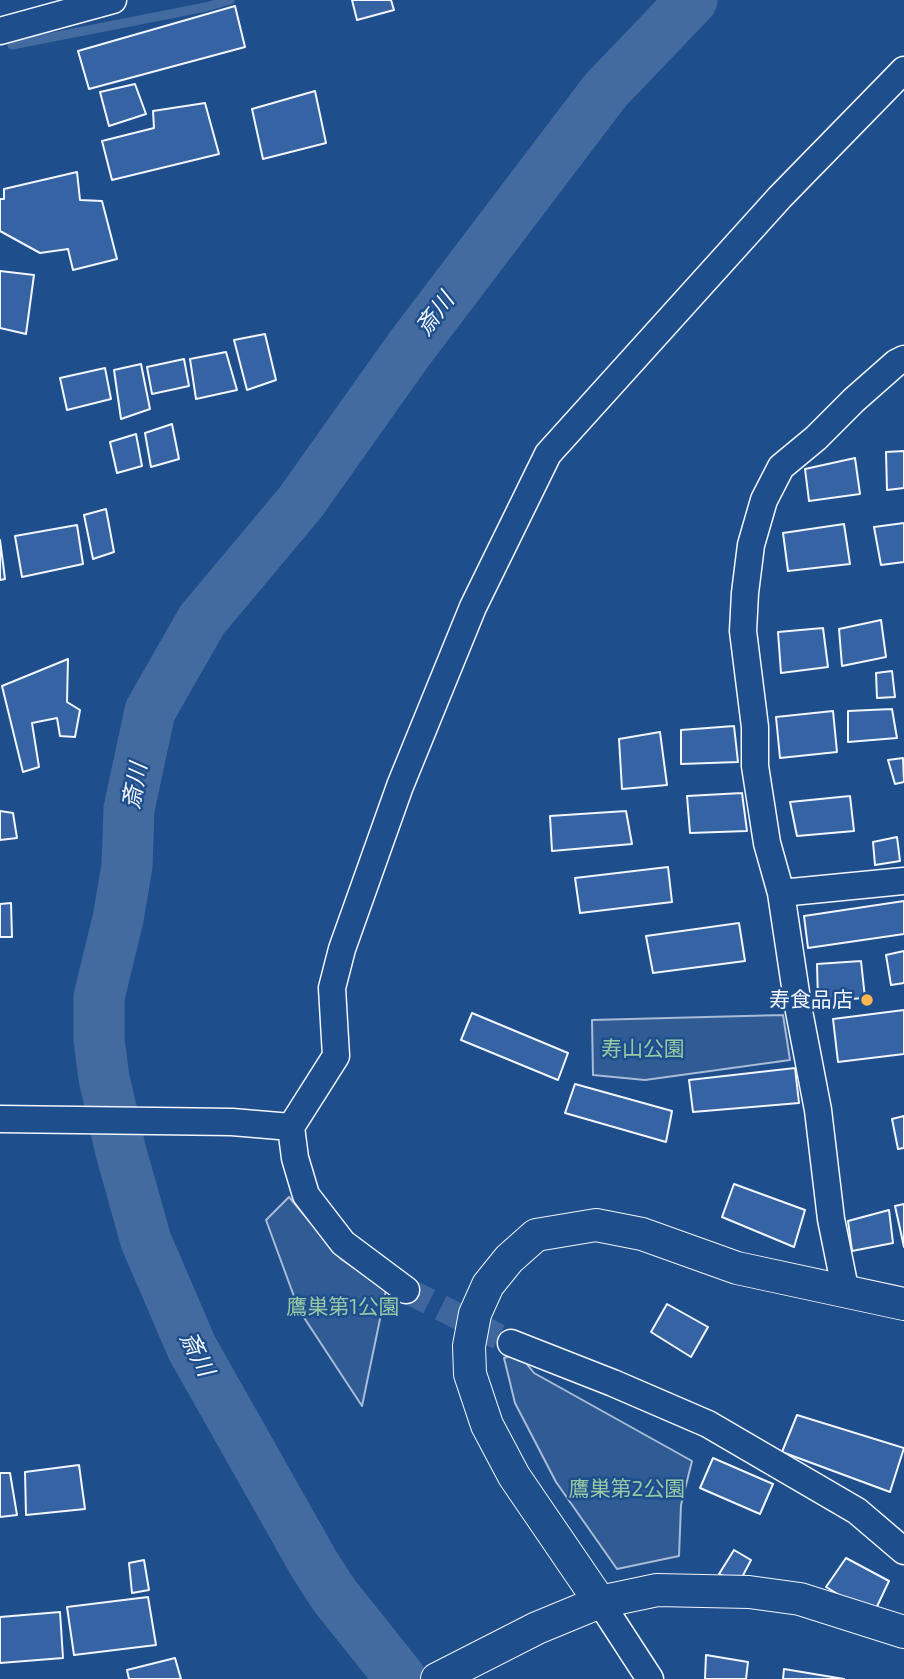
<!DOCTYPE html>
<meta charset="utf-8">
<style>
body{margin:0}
canvas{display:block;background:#1f4e8c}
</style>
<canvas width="904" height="1679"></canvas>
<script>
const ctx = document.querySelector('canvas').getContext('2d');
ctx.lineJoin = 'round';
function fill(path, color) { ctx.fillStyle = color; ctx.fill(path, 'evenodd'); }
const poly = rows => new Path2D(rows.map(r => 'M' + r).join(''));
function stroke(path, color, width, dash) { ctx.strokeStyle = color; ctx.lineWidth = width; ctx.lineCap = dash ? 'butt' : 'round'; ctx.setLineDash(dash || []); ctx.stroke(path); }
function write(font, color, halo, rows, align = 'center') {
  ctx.font = font + ' "Exo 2","Noto Sans JP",sans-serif'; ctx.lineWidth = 5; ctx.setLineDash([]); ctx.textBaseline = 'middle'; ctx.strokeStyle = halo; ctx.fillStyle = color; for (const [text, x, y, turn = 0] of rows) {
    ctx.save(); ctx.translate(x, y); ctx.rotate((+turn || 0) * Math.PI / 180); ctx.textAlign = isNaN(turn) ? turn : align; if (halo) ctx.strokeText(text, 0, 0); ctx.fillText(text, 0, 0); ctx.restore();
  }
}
const built = poly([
 [783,1015,790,1060,645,1080,593,1075,592,1020,783,1015],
 [289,1197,341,1259,386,1290,362,1406,299,1310,266,1220,289,1197],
 [518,1353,534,1373,692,1461,681,1505,679,1556,617,1569,556,1482,515,1403,504,1358,518,1353]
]);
const stream = poly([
 [12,45,206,7,230,0]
]);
const river = poly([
 [401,1679,334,1595,314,1564,192,1348,146,1241,121,1152,104,1078,99,1040,99,997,118,919,127,866,129,809,150,711,202,620,300,503,410,348,605,91,692,0]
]);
const building = poly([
 [352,0,391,0,394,10,357,20,352,0],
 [235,6,245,47,89,89,78,51,235,6],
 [135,84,146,114,109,126,100,92,135,84],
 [315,91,326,143,263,159,252,109,315,91],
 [205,103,219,154,112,180,102,141,154,128,153,111,205,103],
 [77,172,80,200,102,201,117,259,73,270,68,249,40,253,0,231,0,199,4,199,4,189,77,172],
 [0,271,34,275,26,334,0,328,0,271],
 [265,334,276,380,247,390,234,340,265,334],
 [226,352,237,390,196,399,190,359,226,352],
 [184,359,189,386,152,394,147,367,184,359],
 [141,364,150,409,121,419,114,370,141,364],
 [105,368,111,399,67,410,60,378,105,368],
 [172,424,179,459,151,467,145,433,172,424],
 [136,434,142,466,117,473,110,442,136,434],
 [904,451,904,488,887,490,886,452,904,451],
 [855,458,860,494,809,501,805,469,855,458],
 [106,509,114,552,93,559,84,515,106,509],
 [904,523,904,562,881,565,874,527,904,523],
 [844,524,850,564,788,571,783,533,844,524],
 [77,525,83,564,22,577,15,536,77,525],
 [0,540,5,579,0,580,0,540],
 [881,620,886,657,842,666,839,629,881,620],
 [823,628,828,667,781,673,778,632,823,628],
 [68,659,67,702,80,710,75,737,60,736,57,718,32,723,39,767,23,772,2,686,68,659],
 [892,671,895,697,877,698,876,673,892,671],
 [892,709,897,738,848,742,848,711,892,709],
 [833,711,837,752,780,758,776,717,833,711],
 [734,726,738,762,681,764,681,730,734,726],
 [660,732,667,785,622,789,619,739,660,732],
 [903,758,904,782,895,784,888,760,903,758],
 [742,793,747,831,690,833,687,796,742,793],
 [850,796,854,831,797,836,790,802,850,796],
 [0,811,13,813,17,838,0,840,0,811],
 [626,811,632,844,552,851,550,816,626,811],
 [897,837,900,861,875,865,873,842,897,837],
 [668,867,672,902,580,913,575,878,668,867],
 [904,901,904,934,808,948,804,916,904,901],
 [11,903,12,937,0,937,0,904,11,903],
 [739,923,745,961,653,973,646,936,739,923],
 [904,951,904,983,891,985,886,955,904,951],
 [861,961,865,998,818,1001,817,964,861,961],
 [904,1010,904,1054,838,1062,833,1019,904,1010],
 [472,1013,568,1053,558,1080,461,1040,472,1013],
 [795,1068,799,1103,693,1112,689,1080,795,1068],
 [575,1084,672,1111,666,1142,565,1113,575,1084],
 [904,1116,904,1148,898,1149,892,1119,904,1116],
 [734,1184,805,1210,794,1247,722,1217,734,1184],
 [904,1204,904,1247,895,1206,904,1204],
 [889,1210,893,1243,852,1251,848,1221,889,1210],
 [667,1304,708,1327,691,1357,651,1332,667,1304],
 [797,1415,904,1448,890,1492,782,1452,797,1415],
 [713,1458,773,1484,760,1514,700,1488,713,1458],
 [79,1465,85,1509,26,1515,25,1472,79,1465],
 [0,1473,10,1473,17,1515,0,1517,0,1473],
 [734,1550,751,1560,739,1583,719,1574,734,1550],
 [846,1558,889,1581,873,1615,826,1587,846,1558],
 [144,1560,149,1590,132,1593,129,1563,144,1560],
 [148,1597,156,1645,74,1655,67,1607,148,1597],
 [60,1612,63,1658,0,1663,0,1617,60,1612],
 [706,1655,748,1662,746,1679,705,1679,706,1655],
 [175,1658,181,1679,129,1679,127,1670,175,1658],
 [784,1669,844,1679,783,1679,784,1669]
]);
const minorTunnel = poly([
 [406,1290,511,1343]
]);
const minor = poly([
 [0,31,113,0],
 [781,893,904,881],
 [0,1119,232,1122,291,1127],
 [406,1290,343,1243,306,1195,295,1158,291,1127,336,1056,332,988,342,949,400,786,473,607,548,454,780,197,904,70],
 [846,1293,831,1219,818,1110,798,1006,781,893,767,843,755,766,755,727,743,631,745,593,751,545,764,500,781,467,816,438,854,400,896,363,904,359],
 [511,1343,613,1383,708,1424,857,1511,904,1551],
 [600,1602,650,1679]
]);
const tertiary = poly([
 [600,1602,514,1476,487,1425,470,1374,469,1346,475,1314,488,1285,509,1259,536,1235,596,1225,642,1234,737,1268,904,1304],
 [437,1679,537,1628,600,1602,657,1590,749,1592,800,1599,904,1632]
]);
const markers = [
 [867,1000,7,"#ffb74d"]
];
const poiNames = [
 ["寿食品店",853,1000]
];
const parkNames = [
 ["寿山公園",643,1049],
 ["鷹巣第1公園",343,1307],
 ["鷹巣第2公園",627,1489]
];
const waterNames = [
 ["斎川",435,314,-53],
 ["斎川",135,786,-80],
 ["斎川",197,1354,63]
];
fill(built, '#305b95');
stroke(built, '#a8bbd7', 2);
stroke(stream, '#446ba0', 9);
stroke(river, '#446ba0', 51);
fill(building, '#3563a3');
stroke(building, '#f2f6ff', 2);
stroke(minorTunnel, '#3f679d', 26, [26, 13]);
stroke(minor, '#f2f6ff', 29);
stroke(tertiary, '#f2f6ff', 34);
stroke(minor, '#1f4e8c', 26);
stroke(tertiary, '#1f4e8c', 32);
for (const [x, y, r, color] of markers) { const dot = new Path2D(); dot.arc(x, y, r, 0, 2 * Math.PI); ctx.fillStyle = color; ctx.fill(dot); stroke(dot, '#1f4e8c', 2.5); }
write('21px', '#f2f6ff', '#1f4e8c', poiNames, 'right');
write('21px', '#97c8a6', '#1f4e8c', parkNames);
write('italic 23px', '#f2f6ff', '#1f4e8c', waterNames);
</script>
